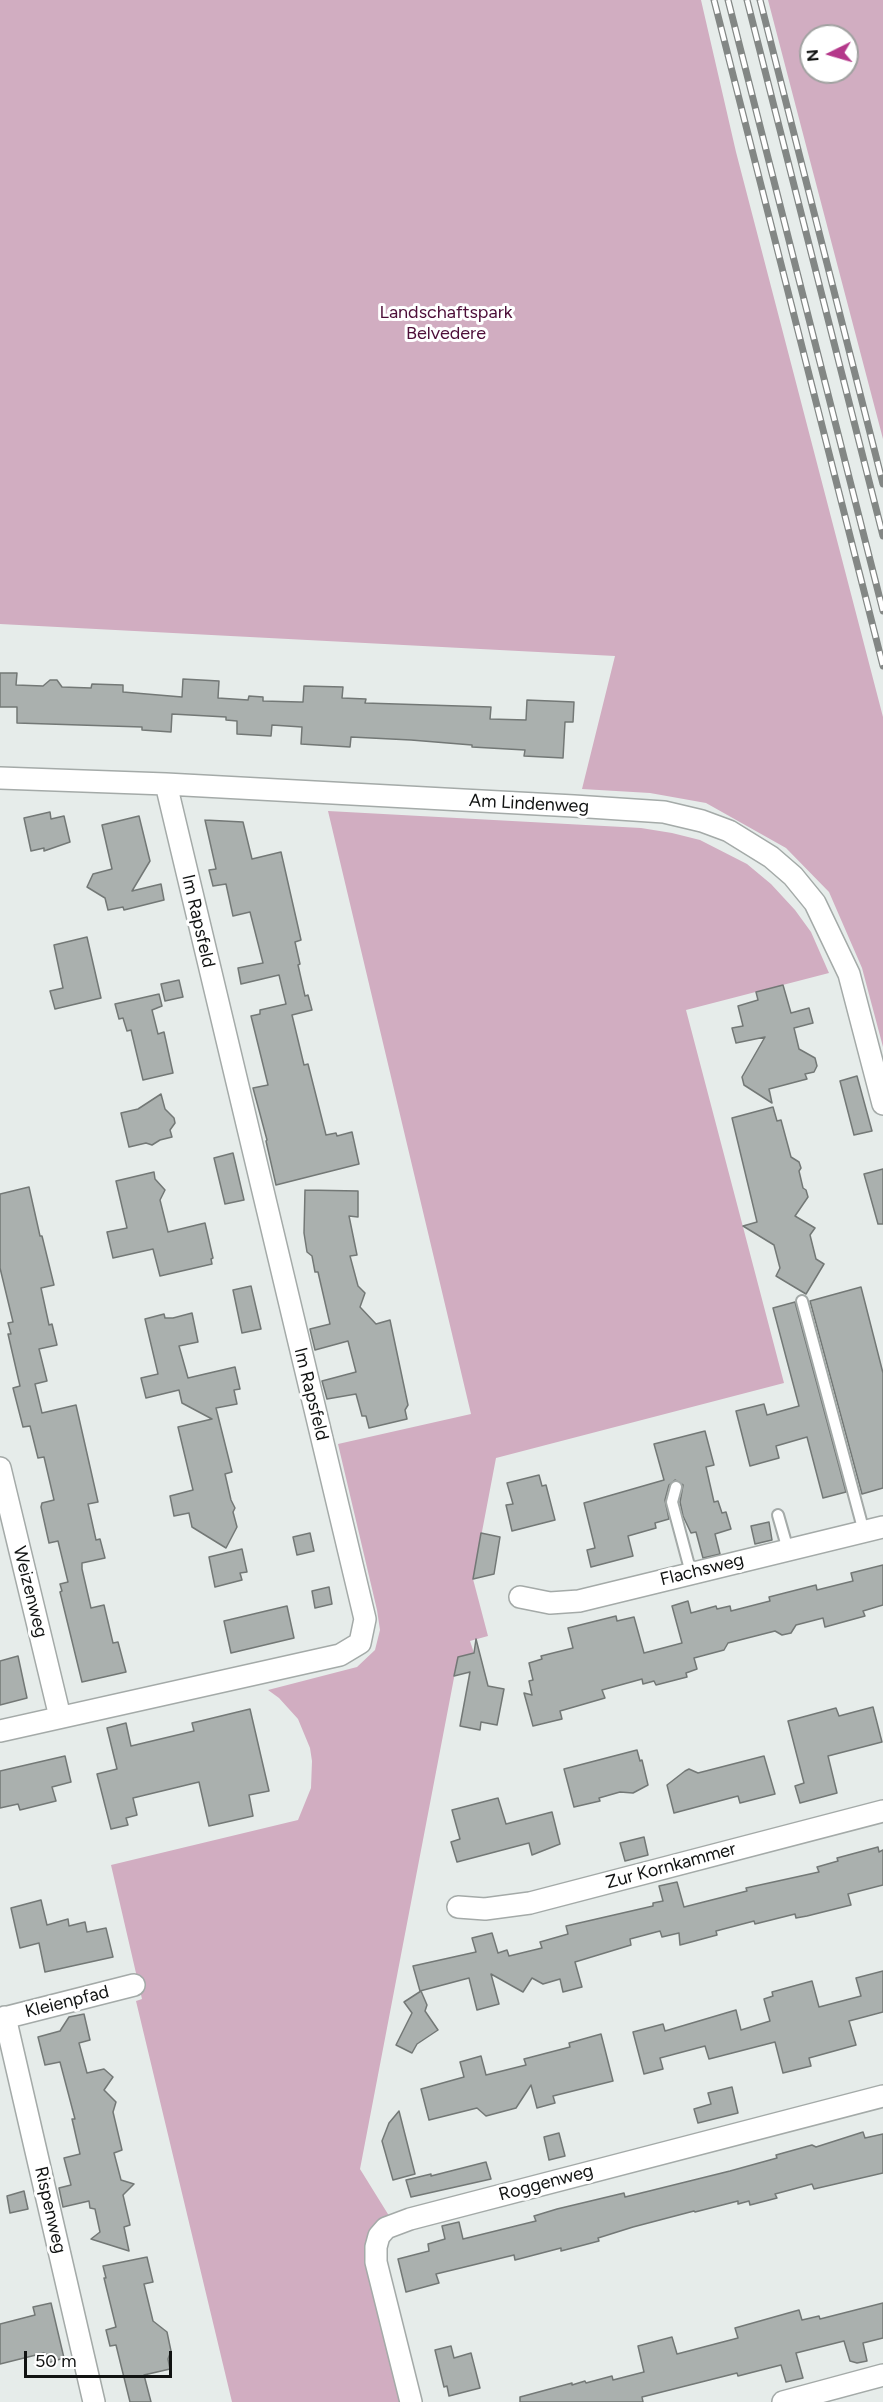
<!DOCTYPE html>
<style>
body{margin:0}
#map{position:relative;width:883px;height:2402px;overflow:hidden;background:#e6ecea;font-family:Figtree,sans-serif}
canvas{display:block}
.north{position:absolute;left:799px;top:24px;width:60px;height:60px;box-sizing:border-box;background:#fff;border:2px solid #a0a1a0;border-radius:50%;rotate:265deg;font-size:16px;font-weight:700;line-height:24px;text-align:center;color:#111312}
.north::after{content:'';display:block;margin:auto;width:21px;height:27px;background:#b4388a;clip-path:polygon(50% 0,100% 100%,50% 72%,0 100%)}
.scale{position:absolute;left:24px;top:2351px;width:148px;height:27px;box-sizing:border-box;border:3px solid #111312;border-top:0;padding-left:8px;font-size:18px;line-height:21px;white-space:nowrap;color:#111312;-webkit-text-stroke:4px #fff;paint-order:stroke}
</style>
<div id="map">
<canvas width="883" height="2402"></canvas>
<div class="north">N</div>
<div class="scale">50 m</div>
</div>
<script>
const ctx = document.querySelector('canvas').getContext('2d');
ctx.lineJoin = 'round';
function fill(path, color) { ctx.fillStyle = color; ctx.fill(path, 'evenodd'); }
const poly = rows => new Path2D(rows.map(r => 'M' + r).join(''));
function stroke(path, color, width, dash) { ctx.strokeStyle = color; ctx.lineWidth = width; ctx.lineCap = dash ? 'butt' : 'round'; ctx.setLineDash(dash || []); ctx.stroke(path); }
function write(font, color, halo, rows, align = 'center') {
  ctx.font = font + ' Figtree,sans-serif'; ctx.lineWidth = 6; ctx.setLineDash([]); ctx.textBaseline = 'middle'; ctx.strokeStyle = halo; ctx.fillStyle = color; for (const [text, x, y, turn = 0] of rows) {
    ctx.save(); ctx.translate(x, y); ctx.rotate((+turn || 0) * Math.PI / 180); ctx.textAlign = isNaN(turn) ? turn : align; if (halo) ctx.strokeText(text, 0, 0); ctx.fillText(text, 0, 0); ctx.restore();
  }
}
const green = poly([
 [0,0,701,0,736,152,883,717,883,1047,862,968,829,892,786,848,706,803,650,793,582,789,615,656,0,624],
 [768,0,883,0,883,439,808,153],
 [811,36,847,36,847,72,811,72],
 [328,811,641,828,672,833,700,840,747,864,771,884,795,910,811,932,829,973,686,1010,784,1383,496,1458,473,1579,488,1636,470,1641,474,1653,458,1657,360,2169,391,2219,375,2230,404,2402,232,2402,136,2001,142,1999,111,1865,298,1820,311,1788,312,1761,310,1748,298,1719,279,1698,268,1690,357,1667,375,1650,380,1630,377,1610,338,1444,471,1414]
]);
const building = poly([
 [0,673,17,673,16,685,43,686,50,680,57,680,62,687,91,688,92,684,123,685,123,692,182,697,183,679,219,681,218,698,248,700,249,696,263,697,263,701,300,702,303,702,304,686,343,687,342,698,366,699,365,703,491,707,490,719,526,720,527,700,574,702,573,722,565,722,563,758,524,756,525,750,472,747,472,745,411,740,351,737,350,747,301,744,302,727,272,725,271,736,237,734,237,721,226,720,226,717,172,714,171,732,142,730,142,727,17,723,17,707,0,707,0,673],
 [50,812,51,819,64,816,70,842,44,851,44,848,31,851,24,818,50,812],
 [139,816,150,861,132,891,161,884,164,900,124,910,123,907,108,910,105,898,87,887,93,874,112,869,102,825,139,816],
 [205,820,243,822,252,859,281,852,301,940,295,942,300,964,298,965,305,996,308,995,312,1010,292,1015,304,1065,308,1064,326,1135,336,1133,337,1136,352,1132,359,1164,276,1185,266,1141,267,1140,253,1088,268,1085,251,1016,260,1014,260,1010,286,1004,279,975,241,984,238,968,263,963,250,912,233,916,226,884,213,886,209,870,216,869,205,820],
 [87,937,101,998,55,1009,50,991,63,988,54,945,87,937],
 [179,980,183,997,165,1001,161,984,179,980],
 [783,985,791,1013,809,1008,813,1023,794,1028,799,1049,815,1058,817,1066,814,1072,805,1074,807,1079,769,1089,772,1103,744,1085,742,1077,765,1037,736,1043,732,1028,743,1026,738,1006,758,1000,756,992,783,985],
 [159,994,162,1006,152,1010,158,1034,164,1032,173,1073,143,1080,131,1030,127,1031,123,1018,119,1019,115,1004,159,994],
 [857,1076,872,1131,854,1135,840,1081,857,1076],
 [161,1094,165,1109,174,1118,175,1123,170,1130,172,1137,160,1140,152,1145,146,1143,129,1147,121,1113,138,1109,161,1094],
 [773,1107,777,1121,781,1120,791,1157,799,1162,801,1168,799,1171,803,1188,806,1190,808,1197,795,1216,815,1228,810,1235,816,1259,824,1264,806,1294,776,1276,780,1268,774,1245,743,1226,757,1222,732,1118,773,1107],
 [233,1153,244,1200,225,1204,214,1158,233,1153],
 [883,1169,883,1224,878,1224,864,1174,883,1169],
 [154,1172,155,1179,165,1190,160,1200,168,1232,205,1223,213,1258,211,1259,212,1264,160,1276,153,1249,113,1258,107,1232,127,1228,116,1181,154,1172],
 [29,1187,40,1236,42,1236,54,1285,41,1288,49,1325,52,1324,57,1345,39,1349,47,1381,35,1384,42,1413,76,1405,98,1502,88,1504,96,1540,100,1539,105,1558,82,1563,82,1569,91,1608,104,1605,113,1643,118,1642,126,1672,82,1682,60,1592,62,1591,60,1584,68,1582,58,1541,49,1543,41,1507,42,1503,54,1500,44,1457,38,1458,30,1426,23,1427,13,1388,20,1386,8,1334,11,1334,8,1323,13,1322,0,1268,0,1194,29,1187],
 [305,1190,358,1191,358,1217,349,1216,357,1255,350,1256,358,1286,365,1293,360,1307,376,1324,390,1320,408,1405,405,1410,407,1419,369,1428,366,1416,362,1416,356,1394,327,1399,322,1381,356,1372,348,1341,315,1350,310,1329,330,1324,318,1272,315,1272,312,1256,307,1252,304,1233,305,1190],
 [251,1286,261,1329,242,1333,233,1290,251,1286],
 [861,1287,883,1373,883,1488,862,1494,810,1301,861,1287],
 [795,1302,846,1492,823,1498,807,1437,776,1446,779,1458,750,1466,736,1411,764,1404,767,1415,799,1406,773,1308,795,1302],
 [192,1313,198,1342,179,1346,188,1378,235,1367,240,1389,234,1390,237,1404,216,1408,232,1472,225,1474,231,1500,235,1508,233,1512,237,1527,226,1548,192,1527,189,1513,174,1516,170,1496,193,1490,178,1427,212,1419,182,1403,179,1390,146,1398,141,1378,158,1374,145,1319,164,1314,165,1318,173,1318,192,1313],
 [705,1431,714,1465,706,1467,714,1502,718,1501,722,1513,726,1512,731,1529,715,1534,720,1554,703,1558,696,1532,691,1533,683,1516,680,1502,683,1485,675,1480,669,1485,665,1500,669,1519,655,1523,656,1528,628,1536,633,1556,591,1567,587,1550,595,1548,584,1503,664,1480,654,1444,705,1431],
 [539,1475,542,1486,546,1485,555,1520,512,1531,506,1505,513,1504,507,1483,539,1475],
 [769,1522,772,1540,755,1544,751,1526,769,1522],
 [310,1533,314,1551,297,1555,293,1537,310,1533],
 [481,1533,500,1537,494,1574,473,1579,481,1533],
 [242,1549,247,1572,240,1573,242,1580,215,1587,209,1557,242,1549],
 [883,1565,883,1605,863,1611,865,1616,825,1627,823,1618,796,1625,791,1633,782,1635,775,1631,728,1643,724,1650,694,1658,697,1669,686,1673,687,1677,656,1685,654,1681,643,1684,642,1679,602,1690,605,1698,560,1711,562,1719,533,1726,524,1693,532,1695,529,1681,533,1680,529,1663,542,1659,541,1656,573,1648,568,1628,616,1616,617,1621,634,1617,644,1653,682,1643,672,1606,688,1601,691,1613,716,1606,717,1609,730,1606,731,1611,770,1601,769,1597,816,1585,817,1590,853,1581,851,1573,883,1565],
 [329,1587,332,1604,315,1608,312,1591,329,1587],
 [287,1606,294,1638,231,1653,224,1621,287,1606],
 [476,1639,488,1686,504,1689,497,1725,481,1722,480,1730,460,1726,470,1672,454,1676,458,1657,474,1653,476,1639],
 [18,1656,27,1698,0,1705,0,1661,18,1656],
 [873,1707,882,1742,828,1756,837,1793,800,1803,795,1786,804,1783,788,1721,836,1708,839,1716,873,1707],
 [250,1709,269,1791,249,1795,253,1816,209,1826,199,1782,133,1798,137,1815,126,1818,128,1825,111,1829,97,1774,117,1769,107,1728,126,1723,131,1746,194,1731,192,1723,250,1709],
 [637,1750,640,1761,642,1760,648,1785,633,1793,620,1792,599,1798,600,1801,574,1807,564,1769,637,1750],
 [65,1756,71,1782,52,1787,56,1801,20,1810,18,1804,0,1808,0,1771,65,1756],
 [764,1756,775,1794,740,1803,738,1796,674,1813,667,1785,685,1771,689,1769,698,1773,764,1756],
 [498,1798,506,1824,552,1812,560,1844,532,1855,529,1843,457,1862,451,1842,460,1839,452,1810,498,1798],
 [644,1837,648,1855,625,1861,620,1843,644,1837],
 [878,1847,879,1852,883,1850,883,1885,848,1894,851,1905,807,1916,796,1918,795,1914,755,1924,754,1921,716,1931,717,1935,680,1945,679,1933,662,1937,660,1931,630,1939,631,1945,575,1962,582,1987,563,1992,560,1979,543,1984,532,1978,523,1992,491,1974,499,2004,477,2010,469,1978,420,1991,413,1966,476,1952,472,1938,492,1933,498,1953,507,1950,509,1956,542,1948,540,1942,568,1934,566,1926,653,1906,653,1903,663,1901,659,1886,677,1882,684,1907,747,1891,746,1888,819,1872,817,1867,838,1861,837,1858,878,1847],
 [41,1900,47,1925,68,1919,69,1926,85,1922,87,1932,106,1928,113,1957,45,1972,39,1943,20,1948,11,1908,41,1900],
 [883,1971,883,2012,849,2021,856,2045,809,2058,811,2066,783,2073,775,2042,709,2059,705,2046,660,2058,663,2069,644,2074,633,2032,663,2024,665,2031,736,2010,741,2030,770,2021,764,1999,773,1996,772,1992,812,1981,819,2007,861,1996,856,1978,883,1971],
 [421,1991,427,2005,425,2011,438,2030,417,2044,412,2053,396,2045,412,2013,404,2002,421,1991],
 [84,2014,90,2040,79,2043,87,2073,104,2069,113,2077,104,2090,116,2102,113,2112,122,2150,114,2153,121,2180,134,2184,123,2195,130,2225,124,2227,129,2251,91,2239,100,2232,95,2209,90,2208,89,2201,63,2207,59,2188,71,2185,64,2158,80,2154,72,2119,75,2119,60,2062,45,2065,38,2037,60,2031,69,2017,84,2014],
 [601,2034,613,2081,553,2096,555,2103,537,2108,531,2085,516,2108,486,2116,477,2108,429,2120,421,2089,464,2077,460,2062,481,2056,486,2075,526,2065,524,2059,570,2047,569,2043,601,2034],
 [732,2087,738,2113,698,2123,694,2109,711,2104,708,2093,732,2087],
 [399,2111,415,2174,393,2180,382,2141,389,2123,399,2111],
 [863,2132,865,2138,883,2134,883,2173,814,2189,812,2184,775,2194,777,2198,750,2205,749,2201,738,2204,738,2201,695,2212,694,2211,633,2227,598,2238,599,2241,561,2251,561,2248,515,2260,514,2255,436,2274,439,2283,406,2292,398,2259,429,2251,428,2244,445,2239,442,2226,459,2222,463,2239,536,2221,534,2216,557,2209,624,2193,625,2197,730,2171,777,2158,776,2155,812,2145,816,2147,863,2132],
 [559,2133,565,2156,549,2160,544,2137,559,2133],
 [486,2162,491,2179,411,2197,406,2180,431,2174,431,2176,486,2162],
 [24,2191,28,2209,10,2213,7,2196,24,2191],
 [147,2257,153,2282,144,2284,153,2321,167,2332,171,2351,168,2359,170,2369,144,2375,151,2402,130,2402,116,2345,110,2346,106,2330,116,2327,104,2278,106,2278,103,2266,147,2257],
 [51,2303,64,2358,47,2363,44,2353,0,2364,0,2324,35,2315,33,2307,51,2303],
 [883,2303,883,2338,863,2343,867,2361,857,2363,850,2361,844,2341,796,2353,803,2378,786,2382,781,2365,738,2376,737,2373,642,2397,643,2402,520,2402,520,2397,572,2383,572,2385,585,2381,586,2383,612,2376,613,2380,644,2372,638,2346,672,2337,677,2354,738,2338,735,2328,799,2310,802,2320,819,2316,820,2319,883,2303],
 [451,2346,454,2358,471,2353,480,2388,449,2396,447,2386,444,2387,435,2350,451,2346]
]);
const service = poly([
 [802,1301,864,1532],
 [676,1487,672,1502,691,1573],
 [778,1515,788,1550]
]);
const minor = poly([
 [0,778,166,784,574,806,664,812,702,821,729,831,771,857,793,876,815,903,849,974,883,1104],
 [0,1468,60,1717],
 [520,1597,550,1603,579,1601,883,1527],
 [0,1731,340,1655,360,1643,365,1619,166,784],
 [458,1907,485,1909,530,1903,883,1811],
 [5,2017,94,2402],
 [0,2019,134,1985],
 [411,2402,376,2262,376,2247,379,2236,386,2228,410,2219,883,2096],
 [783,2402,883,2375]
]);
const rail = poly([
 [714,0,883,666],
 [728,0,883,611],
 [747,0,883,536],
 [760,0,883,484]
]);
const parkNames = [
 ["Landschaftspark",446,313],
 ["Belvedere",446,334]
];
const streetNames = [
 ["Am Lindenweg",529,804,3],
 ["Im Rapsfeld",198,921,77],
 ["Im Rapsfeld",311,1394,76],
 ["Flachsweg",702,1570,-14],
 ["Weizenweg",30,1592,76],
 ["Zur Kornkammer",671,1866,-15],
 ["Kleienpfad",67,2002,-14],
 ["Roggenweg",546,2183,-15],
 ["Rispenweg",50,2210,77]
];
fill(green, '#d1adc1');
fill(building, '#aab0ae');
stroke(building, '#737876', 1.5);
stroke(service, '#a4aaa8', 14);
stroke(minor, '#a4aaa8', 24);
stroke(service, '#fff', 10);
stroke(minor, '#fff', 21);
stroke(rail, '#838785', 7);
stroke(rail, '#fff', 4.5, [14]);
write('18px', '#4d0e38', '#fff', parkNames);
write('18px', '#111312', '#fff', streetNames);
</script>
